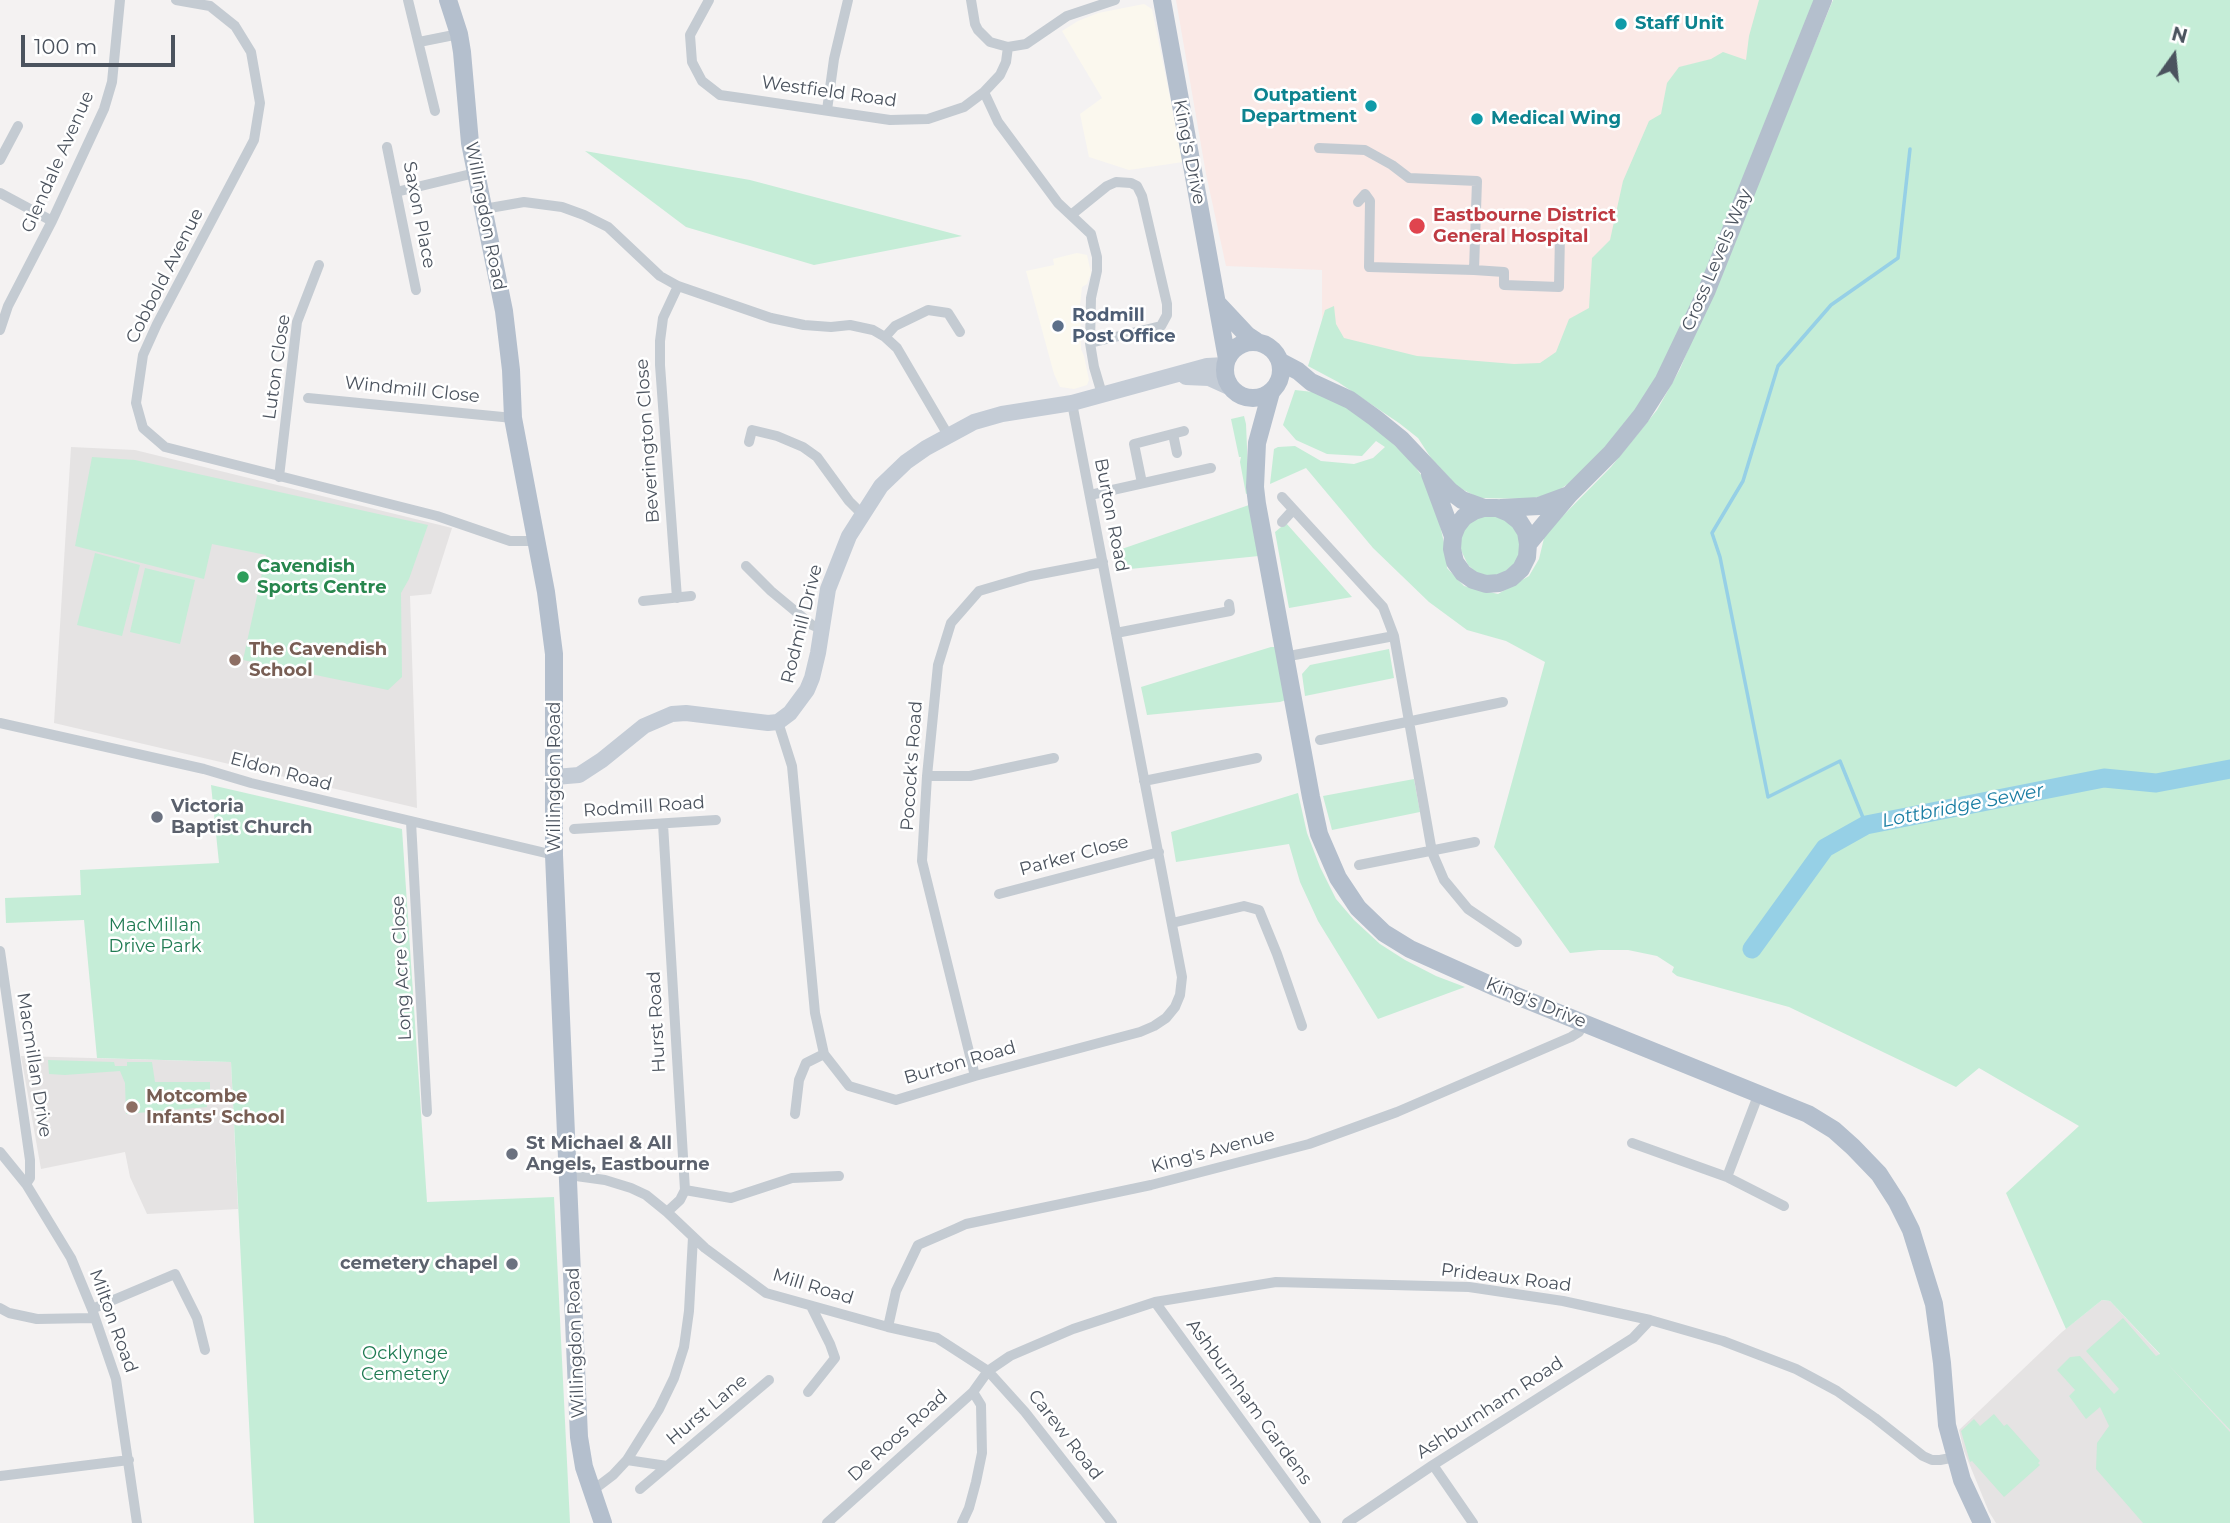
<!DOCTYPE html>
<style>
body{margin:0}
#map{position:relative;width:2230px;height:1523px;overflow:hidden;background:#f4f2f2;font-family:Montserrat,sans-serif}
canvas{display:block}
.north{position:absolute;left:2139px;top:21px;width:70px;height:70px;-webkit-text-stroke:5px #fff;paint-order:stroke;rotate:15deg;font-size:19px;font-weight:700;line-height:28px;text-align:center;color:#4b535e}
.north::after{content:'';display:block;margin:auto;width:24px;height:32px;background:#4b535e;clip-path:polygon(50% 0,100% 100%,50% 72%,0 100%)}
.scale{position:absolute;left:21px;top:35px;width:154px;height:32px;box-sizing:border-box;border:4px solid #4b535e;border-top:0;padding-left:9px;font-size:21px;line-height:24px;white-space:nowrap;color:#4b535e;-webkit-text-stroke:5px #fff;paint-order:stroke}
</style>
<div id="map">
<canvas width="2230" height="1523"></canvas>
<div class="north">N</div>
<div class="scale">100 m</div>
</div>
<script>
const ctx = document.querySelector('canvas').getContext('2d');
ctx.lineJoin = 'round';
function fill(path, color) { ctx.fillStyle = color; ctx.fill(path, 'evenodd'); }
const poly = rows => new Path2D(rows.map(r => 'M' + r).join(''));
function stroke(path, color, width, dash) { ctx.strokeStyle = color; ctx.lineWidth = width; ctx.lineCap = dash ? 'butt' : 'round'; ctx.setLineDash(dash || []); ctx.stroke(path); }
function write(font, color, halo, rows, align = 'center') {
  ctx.font = font + ' Montserrat,sans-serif'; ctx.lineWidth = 5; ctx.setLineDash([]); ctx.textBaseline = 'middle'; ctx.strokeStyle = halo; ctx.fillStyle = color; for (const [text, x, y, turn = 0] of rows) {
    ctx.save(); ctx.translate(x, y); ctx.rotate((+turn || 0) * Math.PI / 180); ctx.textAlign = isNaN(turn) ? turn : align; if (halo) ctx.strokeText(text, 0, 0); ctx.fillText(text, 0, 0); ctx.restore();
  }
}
const commercial = poly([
 [1144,4,1152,9,1183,162,1129,170,1089,157,1080,114,1102,98,1062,31,1078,21,1098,13],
 [1077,253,1087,255,1091,273,1087,284,1082,287,1080,305,1081,349,1084,356,1089,380,1087,385,1074,389,1060,387,1054,374,1026,271,1054,265,1053,259]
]);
const education = poly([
 [71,447,135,450,452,528,431,594,410,596,417,808,54,723],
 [21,1056,231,1062,238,1209,147,1214,130,1177,125,1152,41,1169],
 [2102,1300,2110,1301,2230,1430,2230,1523,1996,1523,1989,1512,1964,1451,1959,1430,2062,1332]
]);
const medical = poly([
 [1176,0,1772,0,1761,47,1578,374,1333,351,1322,333,1322,270,1226,266,1206,174]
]);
const green = poly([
 [1759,0,1816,0,1695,299,1665,363,1639,406,1590,466,1568,484,1554,493,1530,499,1479,498,1458,487,1431,458,1418,438,1399,423,1338,382,1308,366,1325,310,1334,306,1336,324,1344,338,1417,356,1514,364,1540,363,1556,352,1569,319,1589,308,1592,258,1610,240,1623,181,1649,121,1661,114,1667,83,1679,67,1711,59,1723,52,1746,60,1749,36],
 [1833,0,2230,0,2230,1430,2165,1361,2230,1432,2230,1523,2143,1523,2096,1469,2097,1443,2109,1426,2100,1407,2086,1419,2069,1396,2075,1390,2057,1370,2070,1357,2080,1356,2114,1394,2119,1389,2086,1351,2123,1318,2156,1356,2160,1354,2110,1301,2102,1300,2066,1329,2006,1193,2079,1126,1979,1068,1956,1087,1789,1007,1677,976,1672,972,1674,967,1657,956,1628,950,1599,950,1570,953,1494,847,1545,662,1506,641,1467,630,1429,602,1373,548,1306,468,1270,484,1274,449,1278,447,1295,446,1321,461,1354,464,1373,458,1385,447,1376,441,1362,456,1327,454,1296,440,1283,425,1295,390,1322,393,1364,416,1411,461,1427,483,1437,511,1446,552,1447,568,1464,586,1498,594,1529,576,1539,559,1545,534,1611,467,1657,410,1680,369],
 [585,151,750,180,962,236,814,265,686,227],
 [1244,416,1246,424,1249,493,1246,494,1240,462,1241,457,1239,457,1231,419],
 [92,457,135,460,428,525,409,579,401,593,402,677,388,690,243,660,266,555,212,544,204,579,75,546],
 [1249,505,1259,556,1120,570,1116,551],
 [1494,513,1520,529,1520,559,1502,574,1489,576,1477,573,1468,565,1460,548,1461,535,1471,520],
 [1286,523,1352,597,1289,608,1275,532],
 [95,553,140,565,122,636,77,625],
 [145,568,195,580,180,644,130,632],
 [1271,647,1276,647,1286,700,1280,702,1147,715,1141,687],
 [1389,649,1394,678,1305,696,1302,674,1310,665],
 [1414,779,1420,812,1332,830,1323,796],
 [211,785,402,829,427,1202,554,1197,570,1523,254,1523,231,1062,97,1058,84,920,6,923,5,898,81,895,80,870,219,863],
 [1298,793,1307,833,1320,867,1336,899,1354,920,1380,944,1405,960,1436,976,1465,987,1378,1019,1318,921,1300,882,1289,844,1176,862,1171,832],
 [48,1060,114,1062,115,1066,127,1066,127,1062,152,1062,155,1082,210,1082,210,1100,206,1100,207,1107,126,1114,125,1083,120,1071,65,1075,49,1074],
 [1994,1414,2004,1426,2007,1424,2040,1461,2038,1463,2040,1465,2004,1497,1972,1461,1970,1462,1961,1431,1974,1419,1980,1426]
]);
const stream = poly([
 [1866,825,1840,761,1768,797,1720,557,1712,533,1743,481,1778,366,1831,305,1898,258,1910,149]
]);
const river = poly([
 [1752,949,1825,848,1866,825,2104,778,2156,783,2230,769]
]);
const street = poly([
 [176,0,210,6,235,26,251,52,260,103,254,140,157,324,143,355,136,403,143,428,165,447,437,516,510,541,535,541],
 [408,0,435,111],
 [709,0,690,35,692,62,702,81,720,95,741,98,890,120,928,119,964,107,984,92,1000,75,1006,62,1008,47],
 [971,0,975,24,978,30,990,42,1008,47,1026,44,1067,16,1115,0],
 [419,42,459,34],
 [984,92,998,122,1058,203,1091,234,1097,257,1097,271,1091,298,1090,343,1094,367,1102,394],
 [827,110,834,59,848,0],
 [387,147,416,290],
 [1319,148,1365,150,1392,165,1409,178,1477,181,1474,270,1369,267,1370,201,1365,194,1358,202],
 [0,160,18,126],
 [396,192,475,173],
 [0,193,52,221],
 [484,209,524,202,562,207,584,215,608,227,660,276,678,286,771,318,804,325,831,327,850,325,873,330,885,337,897,348,948,435],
 [1071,215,1107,186,1116,182,1131,183,1137,186,1142,196,1167,304,1167,315,1161,326,1090,343],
 [1474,270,1504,272,1504,285,1559,287,1560,233],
 [0,330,8,306,52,221,104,109,112,82,120,0],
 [885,337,895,326,928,310,948,313,960,332],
 [308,398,513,418],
 [1173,434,1177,453],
 [749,442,752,430,777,436,803,447,817,457,849,501,862,514],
 [279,477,297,322,319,265],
 [1142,483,1134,444,1184,431],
 [1090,495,1211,468],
 [1282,497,1383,607,1394,636,1432,852,1444,880,1468,909,1517,942],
 [1282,522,1293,510],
 [746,566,771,591,812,625,821,629],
 [677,598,660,365,660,341,663,318,678,286],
 [643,601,691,596],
 [1116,633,1230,611,1229,604],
 [1284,657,1394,636],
 [778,722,792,766,815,1013,824,1054,849,1086,896,1100,975,1076,1140,1032,1154,1026,1166,1018,1175,1007,1180,995,1182,977,1072,403],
 [0,723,204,769,251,783,554,855],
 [1320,740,1503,702],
 [927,776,970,776,1054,758],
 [1144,781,1257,758],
 [411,822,427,1112],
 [663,824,685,1190,680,1200,667,1212],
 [574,829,716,820],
 [1359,865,1475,842],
 [999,894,1159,852],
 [1172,923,1244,906,1259,910,1277,954,1302,1026],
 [0,951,30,1160,30,1178,26,1184],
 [975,1076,922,861,927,776,938,665,951,623,979,591,1030,576,1103,562],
 [795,1114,799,1080,806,1063,824,1054],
 [1632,1143,1727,1177,1784,1206],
 [0,1152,26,1184,71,1258,92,1309,116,1379,137,1523],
 [569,1175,605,1180,631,1188,646,1195,667,1212,705,1248,766,1293,888,1327,937,1338,988,1371,1025,1412,1112,1523],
 [1727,1177,1759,1093],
 [685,1190,731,1198,792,1178,839,1176],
 [1155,1302,1316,1523],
 [0,1308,9,1313,37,1319,94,1318],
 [92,1309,175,1274,197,1318,205,1350],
 [888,1327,896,1291,918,1245,955,1229,966,1224,1151,1185,1309,1144,1397,1112,1571,1037,1579,1032,1583,1023],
 [808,1392,835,1358,830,1344,811,1306],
 [627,1460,667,1466],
 [1433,1465,1473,1523],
 [0,1476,129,1460],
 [640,1489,769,1380],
 [592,1491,613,1475,627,1460,659,1409,674,1378,684,1347,689,1311,693,1237],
 [827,1523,973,1392,988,1371,1010,1356,1073,1329,1155,1302,1276,1282,1469,1287,1563,1301,1650,1320,1723,1341,1796,1369,1837,1391,1875,1418,1923,1456,1932,1460,1940,1460,1956,1457],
 [962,1523,969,1508,976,1482,982,1453,981,1405,973,1392],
 [1347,1523,1433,1465,1633,1338,1650,1320]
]);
const secondary = poly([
 [1186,377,1209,378,1231,388],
 [555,777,579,775,602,760,644,726,672,714,686,713,768,723,778,722,790,713,807,690,812,678,818,653,828,589,849,536,881,486,906,462,926,448,974,422,1002,414,1072,403,1207,366,1225,365]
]);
const primary = poly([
 [448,0,459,34,462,52,470,143,504,311,511,370,513,418,546,592,554,654,554,855,579,1437,584,1467,603,1523],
 [1162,0,1227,359],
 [1218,304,1247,335,1256,341],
 '1225 370a28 28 0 1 1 56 0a28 28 0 1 1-56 0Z',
 [1281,362,1298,371,1311,382,1350,400,1375,418,1401,439,1450,491,1462,500,1484,508],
 [1271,392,1257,443,1255,487,1257,504,1311,797,1319,834,1338,878,1358,908,1384,933,1410,949,1497,988,1808,1114,1834,1130,1853,1147,1879,1174,1897,1202,1911,1230,1934,1304,1942,1363,1947,1425,1962,1480,1982,1523],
 [1430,474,1453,536],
 [1501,508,1539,506,1569,495],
 [1528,544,1526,532,1519,521,1509,513,1497,508,1484,508,1474,511,1464,517,1457,526,1453,536,1452,549,1455,562,1463,573,1473,580,1486,584,1499,583,1511,578,1521,569,1527,557,1528,544,1542,527,1569,495,1612,452,1641,416,1664,380,1707,290,1823,0]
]);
const markers = [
 [1621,24,7,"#0f9aa8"],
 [1371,106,7,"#0f9aa8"],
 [1477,119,7,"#0f9aa8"],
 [1417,226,9,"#e0444e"],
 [1058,326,7,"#5c6f8a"],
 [243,577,7,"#2e9e5b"],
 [235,660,7,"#8d6e63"],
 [157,817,7,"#6b7280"],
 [132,1107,7,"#8d6e63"],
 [512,1154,7,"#6b7280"],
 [512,1264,7,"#6b7280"]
];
const cultureNames = [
 ["Staff Unit",1635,24],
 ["Outpatient",1357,96,"right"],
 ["Department",1357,117,"right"],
 ["Medical Wing",1491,119]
];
const streetNames = [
 ["Westfield Road",829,92,8],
 ["King's Drive",1189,152,79],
 ["Glendale Avenue",58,162,-66],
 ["Saxon Place",419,215,79],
 ["Willingdon Road",485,216,79],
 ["Cross Levels Way",1717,260,-67],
 ["Cobbold Avenue",165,276,-63],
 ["Luton Close",277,367,-82],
 ["Windmill Close",412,390,6],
 ["Beverington Close",648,441,-94],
 ["Burton Road",1111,515,79],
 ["Rodmill Drive",802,624,-76],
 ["Pocock's Road",912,766,-86],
 ["Eldon Road",281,772,15],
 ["Willingdon Road",555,777,-90],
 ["Rodmill Road",644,807,-4],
 ["Parker Close",1074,856,-15],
 ["Long Acre Close",402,968,-93],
 ["King's Drive",1536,1003,22],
 ["Hurst Road",657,1022,-93],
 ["Burton Road",960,1063,-16],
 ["Macmillan Drive",34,1065,81],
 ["King's Avenue",1213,1151,-15],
 ["Prideaux Road",1506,1278,7],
 ["Mill Road",813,1287,17],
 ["Milton Road",113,1321,70],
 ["Willingdon Road",576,1343,-92],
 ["Ashburnham Gardens",1249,1402,54],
 ["Ashburnham Road",1490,1408,-33],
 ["Hurst Lane",707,1410,-40],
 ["Carew Road",1065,1435,52],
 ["De Roos Road",898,1436,-42]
];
const healthNames = [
 ["Eastbourne District",1433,216],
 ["General Hospital",1433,237]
];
const serviceNames = [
 ["Rodmill",1072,316],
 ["Post Office",1072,337]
];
const leisureNames = [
 ["Cavendish",257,567],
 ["Sports Centre",257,588]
];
const educationNames = [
 ["The Cavendish",249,650],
 ["School",249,671],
 ["Motcombe",146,1097],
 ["Infants' School",146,1118]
];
const worshipNames = [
 ["Victoria",171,807],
 ["Baptist Church",171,828],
 ["St Michael & All",526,1144],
 ["Angels, Eastbourne",526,1165],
 ["cemetery chapel",498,1264,"right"]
];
const parkNames = [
 ["MacMillan",155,926],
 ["Drive Park",155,947],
 ["Ocklynge",405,1354],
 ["Cemetery",405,1375]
];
const waterNames = [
 ["Lottbridge Sewer",1963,806,-11]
];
fill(commercial, '#fbf8ee');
fill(education, '#e5e3e3');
fill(medical, '#fae9e6');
fill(green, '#c5edd7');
stroke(stream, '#96d0e6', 3.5);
stroke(river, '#96d0e6', 19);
stroke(street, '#c4cbd2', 10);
stroke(secondary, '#c4ccd6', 16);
stroke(primary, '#b4bfcd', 18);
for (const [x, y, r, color] of markers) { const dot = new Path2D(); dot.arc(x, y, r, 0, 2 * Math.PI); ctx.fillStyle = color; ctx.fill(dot); stroke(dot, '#fff', 2.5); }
write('bold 18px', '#0d838f', '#fff', cultureNames, 'left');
write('18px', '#4b535e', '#fff', streetNames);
write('bold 18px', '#be3a42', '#fff', healthNames, 'left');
write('bold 18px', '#4e5e75', '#fff', serviceNames, 'left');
write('bold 18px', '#27864d', '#fff', leisureNames, 'left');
write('bold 18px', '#785e54', '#fff', educationNames, 'left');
write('bold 18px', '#5b616d', '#fff', worshipNames, 'left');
write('18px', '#207b53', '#fff', parkNames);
write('italic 19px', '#197da3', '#fff', waterNames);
</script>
